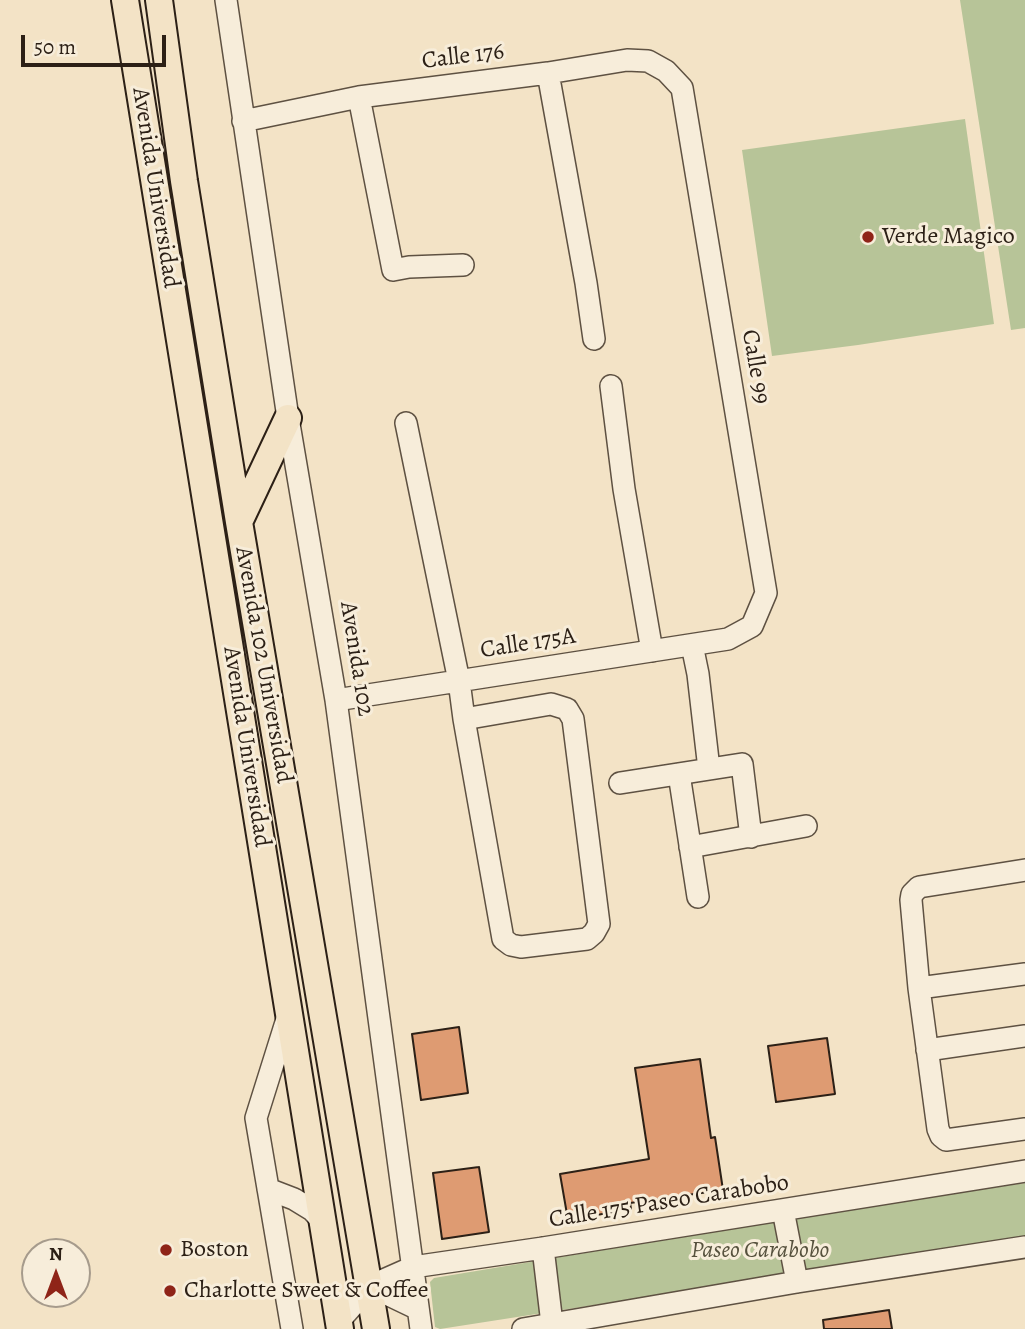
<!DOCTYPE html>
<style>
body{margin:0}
#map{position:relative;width:1025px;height:1329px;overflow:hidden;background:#f3e3c6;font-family:Alegreya,serif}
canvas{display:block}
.north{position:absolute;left:21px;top:1238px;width:70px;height:70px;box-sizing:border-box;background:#f7edda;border:2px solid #a69b8c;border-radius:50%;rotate:0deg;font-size:19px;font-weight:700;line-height:28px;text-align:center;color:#2c2016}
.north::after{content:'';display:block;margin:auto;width:24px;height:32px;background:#8f2418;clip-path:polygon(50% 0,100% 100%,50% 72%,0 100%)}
.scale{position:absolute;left:21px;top:35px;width:145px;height:32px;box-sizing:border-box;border:4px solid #2c2016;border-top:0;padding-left:9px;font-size:21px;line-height:24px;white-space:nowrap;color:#2c2016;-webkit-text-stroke:5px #f7edda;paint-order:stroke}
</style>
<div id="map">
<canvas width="1025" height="1329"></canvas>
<div class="north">N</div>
<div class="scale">50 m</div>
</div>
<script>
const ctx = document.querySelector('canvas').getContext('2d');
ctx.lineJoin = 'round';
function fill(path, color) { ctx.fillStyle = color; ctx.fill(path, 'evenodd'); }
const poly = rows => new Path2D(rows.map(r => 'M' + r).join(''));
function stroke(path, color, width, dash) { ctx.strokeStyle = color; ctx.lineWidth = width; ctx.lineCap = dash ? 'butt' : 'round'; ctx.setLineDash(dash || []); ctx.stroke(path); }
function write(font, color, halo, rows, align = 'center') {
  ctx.font = font + ' Alegreya,serif'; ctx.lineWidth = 6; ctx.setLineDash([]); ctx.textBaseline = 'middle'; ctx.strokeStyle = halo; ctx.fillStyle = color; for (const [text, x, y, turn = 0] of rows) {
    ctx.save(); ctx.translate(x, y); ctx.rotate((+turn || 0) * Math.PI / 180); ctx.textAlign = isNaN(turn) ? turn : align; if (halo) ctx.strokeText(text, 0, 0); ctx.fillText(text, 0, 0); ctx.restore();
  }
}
const green = poly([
 [960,0,1025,0,1025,328,1011,330],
 [965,119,994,324,858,345,772,356,742,150],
 [1025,1183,1025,1238,440,1329,435,1327,430,1282,434,1278,813,1215]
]);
const building = poly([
 [459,1027,468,1093,421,1100,412,1034,459,1027],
 [827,1038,835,1094,776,1102,768,1046,827,1038],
 [700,1059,711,1138,715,1137,723,1190,630,1203,631,1209,568,1220,560,1174,649,1159,635,1068,700,1059],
 [479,1167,489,1232,442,1239,433,1173,479,1167],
 [889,1310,892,1329,824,1329,823,1320,889,1310]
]);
const minor = poly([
 [226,0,288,418,336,700,421,1329],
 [548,73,586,283,594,339],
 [359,97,393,270,409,267,463,265],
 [243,121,359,97,548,73,627,60,648,61,666,71,682,88,766,593,752,626,728,639,336,700],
 [611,386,624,489,652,651],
 [406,423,459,681,464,719,503,939,511,945,521,947,587,939,594,933,599,924,573,719,567,709,551,704,464,719],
 [692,645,698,674,709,769],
 [679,774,698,897],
 [620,783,742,764,751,837],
 [690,847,806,826],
 [1025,870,919,887,912,894,911,900,919,988,938,1129,941,1136,946,1140,1025,1129],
 [919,988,1025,974],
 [288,1016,256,1118,292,1329],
 [927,1050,1025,1036],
 [268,1189,294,1199,312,1210,323,1222],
 [783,1210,797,1282],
 [543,1248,552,1324],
 [370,1286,418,1309],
 [339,1321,370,1286,413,1267,543,1248,1025,1171],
 [523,1329,797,1282,1025,1247]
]);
const major = poly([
 [125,0,340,1329],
 [159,0,184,181,239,522,376,1329],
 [239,522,288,418]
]);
const markers = [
 [868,237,7,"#8f2418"],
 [166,1250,7,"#8f2418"],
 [170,1291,7,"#8f2418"]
];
const streetNames = [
 ["Calle 176",463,57,-7],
 ["Avenida Universidad",155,188,81],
 ["Calle 99",755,367,80],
 ["Calle 175A",528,644,-9],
 ["Avenida 102",356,659,81],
 ["Avenida 102 Universidad",263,665,80],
 ["Avenida Universidad",246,747,81],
 ["Calle 175 Paseo Carabobo",669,1202,-9]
];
const poiNames = [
 ["Verde Magico",882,237],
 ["Boston",180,1250],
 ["Charlotte Sweet & Coffee",184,1291]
];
const parkNames = [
 ["Paseo Carabobo",760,1251]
];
fill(green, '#b7c498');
fill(building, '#de9b72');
stroke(building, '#2c2016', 2);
stroke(minor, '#5e5142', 24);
stroke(major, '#2c2016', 30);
stroke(minor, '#f7edda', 21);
stroke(major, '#f3e3c6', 26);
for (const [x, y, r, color] of markers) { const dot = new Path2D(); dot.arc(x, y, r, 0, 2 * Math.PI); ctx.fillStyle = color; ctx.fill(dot); stroke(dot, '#f7edda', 2.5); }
write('24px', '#2c2016', '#f7edda', streetNames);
write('24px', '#2c2016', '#f7edda', poiNames, 'left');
write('italic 24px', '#56513d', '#f7edda', parkNames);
</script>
